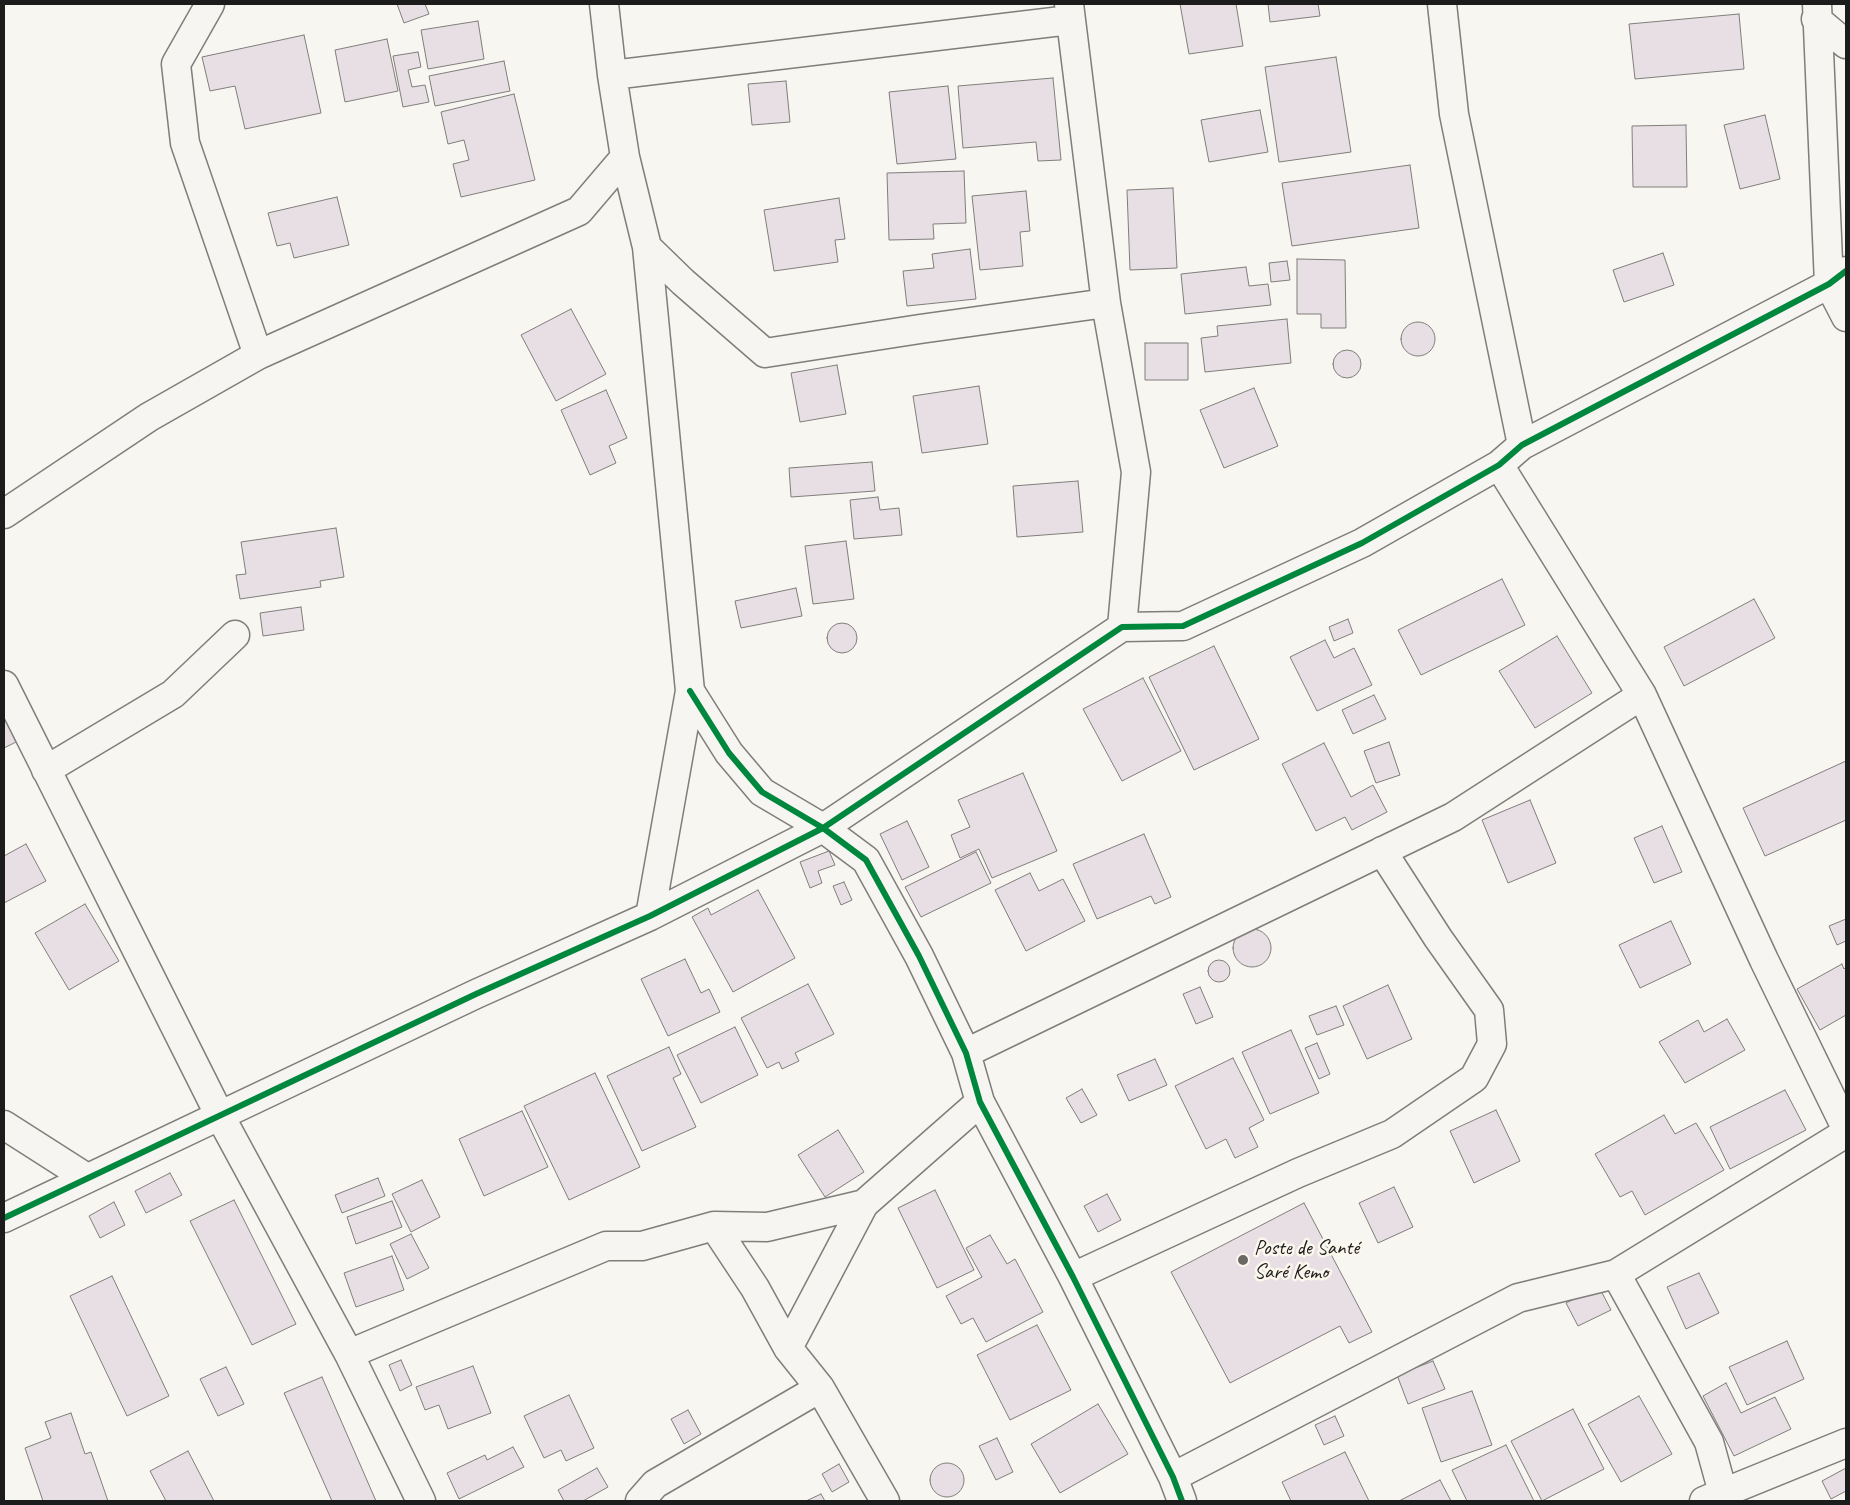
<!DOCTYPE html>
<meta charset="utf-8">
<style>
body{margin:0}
#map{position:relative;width:1850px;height:1505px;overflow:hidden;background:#f8f6f0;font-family:Caveat,sans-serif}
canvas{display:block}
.frame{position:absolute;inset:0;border:5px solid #1c1c1c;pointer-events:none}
</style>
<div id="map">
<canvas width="1850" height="1505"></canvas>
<div class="frame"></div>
</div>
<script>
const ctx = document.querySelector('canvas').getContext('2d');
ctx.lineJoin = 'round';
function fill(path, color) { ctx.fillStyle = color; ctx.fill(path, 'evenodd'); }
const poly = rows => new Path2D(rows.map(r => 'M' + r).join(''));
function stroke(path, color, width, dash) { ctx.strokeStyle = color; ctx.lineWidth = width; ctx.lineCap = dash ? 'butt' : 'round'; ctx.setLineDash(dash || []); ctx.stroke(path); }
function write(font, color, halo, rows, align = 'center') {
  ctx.font = font + ' Caveat,sans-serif'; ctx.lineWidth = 5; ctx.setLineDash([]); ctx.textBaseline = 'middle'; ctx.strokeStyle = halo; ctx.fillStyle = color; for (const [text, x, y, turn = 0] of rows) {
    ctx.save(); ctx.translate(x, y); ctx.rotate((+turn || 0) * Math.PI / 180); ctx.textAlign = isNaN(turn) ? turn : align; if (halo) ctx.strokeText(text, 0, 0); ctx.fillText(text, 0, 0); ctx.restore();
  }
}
const building = poly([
 [397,4,425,4,429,14,404,23,397,4],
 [1180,4,1236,4,1243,46,1189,54,1180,4],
 [1268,4,1318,4,1320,16,1270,22,1268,4],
 [1739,14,1744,69,1635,79,1629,24,1739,14],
 [478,21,484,59,428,69,421,30,478,21],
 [304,35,321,113,245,129,235,86,210,91,202,57,304,35],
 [387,39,398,91,345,102,335,50,387,39],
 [418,52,421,67,408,70,412,87,425,85,429,102,403,107,393,56,418,52],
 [1336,57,1351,152,1279,162,1265,67,1336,57],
 [504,61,510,91,435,106,429,76,504,61],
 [1053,78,1061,160,1038,161,1036,142,963,148,958,86,1053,78],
 [786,81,790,122,752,125,748,84,786,81],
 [948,86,956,159,897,164,889,92,948,86],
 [514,94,535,180,461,197,453,164,469,160,464,140,448,144,441,112,514,94],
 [1260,110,1268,152,1209,162,1201,120,1260,110],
 [1765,115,1780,179,1740,189,1724,125,1765,115],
 [1686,125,1687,187,1633,187,1632,126,1686,125],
 [1410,165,1419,228,1292,246,1282,183,1410,165],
 [964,171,966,223,933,224,934,239,889,240,887,173,964,171],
 [1173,188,1177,268,1130,270,1127,190,1173,188],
 [1026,191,1030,231,1020,232,1023,266,980,270,972,196,1026,191],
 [337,197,349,245,294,258,290,243,277,246,268,213,337,197],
 [839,198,845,239,835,240,838,262,774,271,764,210,839,198],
 [970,249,976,299,907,306,903,271,934,268,932,254,970,249],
 [1663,253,1674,285,1624,302,1613,270,1663,253],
 [1297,259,1345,260,1346,328,1321,328,1321,314,1297,314,1297,259],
 [1287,261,1290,280,1271,282,1269,263,1287,261],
 [1246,267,1249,286,1268,284,1271,305,1185,314,1181,274,1246,267],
 [571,309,606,374,556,401,521,335,571,309],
 [1287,319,1291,363,1205,372,1201,338,1218,336,1217,326,1287,319],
 '1401 339a17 17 0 1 1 34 0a17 17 0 1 1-34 0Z',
 [1145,343,1188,343,1188,380,1145,380,1145,343],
 '1333 364a14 14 0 1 1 28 0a14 14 0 1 1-28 0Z',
 [837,365,846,414,800,422,791,373,837,365],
 [979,386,988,444,922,453,913,396,979,386],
 [1254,388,1278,446,1224,468,1200,410,1254,388],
 [606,390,627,438,609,446,616,463,590,475,561,410,606,390],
 [872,462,875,491,791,497,789,468,872,462],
 [1078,481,1083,532,1017,537,1013,486,1078,481],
 [878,497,880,510,899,508,902,535,854,539,850,500,878,497],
 [336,528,344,577,320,581,321,587,240,599,236,575,246,574,241,542,336,528],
 [846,541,854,599,813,604,805,546,846,541],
 [1502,579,1525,625,1421,675,1398,630,1502,579],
 [796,588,802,616,741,628,735,601,796,588],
 [1754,599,1775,638,1684,686,1664,647,1754,599],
 [301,607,304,630,263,636,260,613,301,607],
 [1348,619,1353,633,1334,641,1329,627,1348,619],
 '827 638a15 15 0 1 1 30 0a15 15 0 1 1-30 0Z',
 [1557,636,1592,693,1535,728,1499,671,1557,636],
 [1325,640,1334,658,1354,648,1372,685,1317,711,1290,657,1325,640],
 [1214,646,1259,739,1194,770,1149,677,1214,646],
 [1143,678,1181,751,1122,781,1083,709,1143,678],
 [1374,695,1386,719,1353,734,1342,710,1374,695],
 [4,716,16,742,4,748,4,716],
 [1389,742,1400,775,1376,783,1364,751,1389,742],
 [1324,743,1351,797,1373,785,1387,812,1352,830,1345,817,1316,831,1282,764,1324,743],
 [1846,761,1846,820,1765,856,1743,808,1846,761],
 [1023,773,1057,851,992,878,979,849,960,858,951,835,970,827,958,800,1023,773],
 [1530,800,1556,863,1508,883,1482,820,1530,800],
 [907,821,929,867,902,880,880,834,907,821],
 [1662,826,1682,872,1654,883,1634,838,1662,826],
 [1144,834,1171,897,1155,904,1151,896,1097,919,1073,864,1144,834],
 [26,844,46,881,4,903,4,856,26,844],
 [829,851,835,865,818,871,822,883,810,888,800,862,829,851],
 [976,852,991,883,921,917,905,887,976,852],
 [1030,873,1039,891,1063,879,1085,921,1026,951,995,890,1030,873],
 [844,882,852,900,841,905,833,886,844,882],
 [758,890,795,958,733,992,692,917,708,908,711,915,758,890],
 [85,904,119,961,69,990,35,933,85,904],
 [1846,919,1846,941,1837,945,1829,926,1846,919],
 [1671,921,1691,964,1640,988,1619,945,1671,921],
 '1233 948a19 19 0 1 1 38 0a19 19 0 1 1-38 0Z',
 [685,959,701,993,709,989,720,1012,668,1036,641,979,685,959],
 '1208 971a11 11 0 1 1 22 0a11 11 0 1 1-22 0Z',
 [1842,964,1844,969,1846,967,1846,1015,1820,1030,1797,989,1842,964],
 [808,984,834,1034,795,1053,799,1061,782,1069,779,1062,767,1068,741,1018,808,984],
 [1388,985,1412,1039,1367,1059,1343,1006,1388,985],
 [1200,987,1213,1017,1196,1024,1183,994,1200,987],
 [1336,1006,1344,1025,1317,1035,1309,1016,1336,1006],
 [1727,1019,1745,1050,1685,1083,1659,1042,1698,1020,1704,1032,1727,1019],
 [735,1027,758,1075,701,1103,677,1055,735,1027],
 [1291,1030,1319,1093,1270,1114,1242,1052,1291,1030],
 [1317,1043,1330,1074,1319,1079,1305,1048,1317,1043],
 [669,1047,681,1074,673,1078,696,1127,642,1151,607,1076,669,1047],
 [1233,1058,1264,1120,1249,1128,1258,1147,1235,1158,1226,1139,1206,1149,1175,1086,1233,1058],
 [1155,1059,1167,1085,1129,1101,1117,1075,1155,1059],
 [595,1073,640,1167,569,1200,524,1106,595,1073],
 [1082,1089,1097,1115,1081,1123,1066,1098,1082,1089],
 [1785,1090,1806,1130,1730,1169,1710,1127,1785,1090],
 [1496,1110,1520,1161,1474,1183,1450,1131,1496,1110],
 [522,1111,548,1167,484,1196,459,1139,522,1111],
 [1664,1115,1675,1134,1696,1123,1724,1170,1645,1215,1632,1191,1620,1197,1595,1154,1664,1115],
 [838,1130,864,1172,825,1197,798,1155,838,1130],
 [170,1173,182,1195,146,1213,135,1191,170,1173],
 [378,1178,385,1196,342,1213,335,1195,378,1178],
 [422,1180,440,1217,411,1232,392,1194,422,1180],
 [1394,1187,1413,1227,1378,1243,1359,1203,1394,1187],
 [935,1190,974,1270,937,1288,898,1208,935,1190],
 [1107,1194,1121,1220,1098,1232,1084,1206,1107,1194],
 [234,1200,296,1324,252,1345,190,1221,234,1200],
 [392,1201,402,1227,356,1244,347,1217,392,1201],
 [114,1202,125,1225,100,1238,89,1216,114,1202],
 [1304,1203,1372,1332,1349,1343,1340,1326,1230,1383,1171,1272,1304,1203],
 [411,1234,429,1268,407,1279,390,1244,411,1234],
 [990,1235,1007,1264,1015,1259,1043,1312,986,1342,973,1318,961,1324,946,1296,982,1277,966,1248,990,1235],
 [392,1256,404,1290,356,1307,344,1273,392,1256],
 [1699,1273,1719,1313,1686,1329,1667,1287,1699,1273],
 [112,1276,169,1396,127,1416,70,1296,112,1276],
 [1599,1287,1611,1310,1578,1326,1566,1303,1599,1287],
 [1037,1325,1071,1390,1010,1420,977,1355,1037,1325],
 [1787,1341,1804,1379,1747,1405,1729,1367,1787,1341],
 [401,1360,412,1385,400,1391,389,1365,401,1360],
 [1433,1361,1445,1389,1408,1404,1397,1375,1433,1361],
 [473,1366,491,1413,448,1429,439,1405,425,1410,416,1387,473,1366],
 [226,1367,244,1404,218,1416,200,1379,226,1367],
 [322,1377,376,1501,332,1501,284,1393,322,1377],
 [1726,1383,1741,1413,1775,1397,1791,1429,1734,1456,1703,1396,1726,1383],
 [1472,1391,1492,1445,1441,1462,1422,1408,1472,1391],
 [569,1395,594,1448,566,1461,561,1450,544,1458,524,1416,569,1395],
 [1639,1396,1672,1454,1621,1482,1588,1424,1639,1396],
 [1098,1404,1128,1454,1060,1493,1031,1444,1098,1404],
 [1573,1409,1604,1469,1542,1501,1511,1441,1573,1409],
 [688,1410,701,1434,684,1444,671,1419,688,1410],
 [71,1413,85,1454,91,1452,108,1501,43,1501,25,1448,51,1438,45,1422,71,1413],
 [1335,1416,1344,1436,1324,1445,1315,1425,1335,1416],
 [997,1438,1013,1472,996,1480,979,1446,997,1438],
 [1506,1445,1534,1501,1467,1501,1452,1470,1506,1445],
 [513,1447,524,1467,459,1499,447,1473,485,1455,487,1460,513,1447],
 [188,1451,214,1501,166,1501,150,1471,188,1451],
 [1345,1452,1369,1501,1291,1501,1282,1482,1345,1452],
 '930 1480a17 17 0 1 1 34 0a17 17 0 1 1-34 0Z',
 [839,1464,849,1482,832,1492,822,1474,839,1464],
 [597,1468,608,1487,583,1501,564,1501,558,1490,597,1468],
 [1846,1468,1846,1491,1831,1499,1822,1481,1846,1468],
 [1440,1480,1451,1501,1399,1501,1440,1480],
 [821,1494,825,1501,806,1501,821,1494]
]);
const minor = poly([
 [210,4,176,64,185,143,258,355],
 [604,4,612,75,625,157,647,247,690,691,650,916],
 [1069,4,1106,303,1136,472,1122,627],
 [1442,4,1454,114,1522,445],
 [1817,4,1829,284,1846,317],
 [1816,19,1846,44],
 [612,75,1070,20],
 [647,247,683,282,765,353,920,329,1106,303],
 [1499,465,1642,695,1764,960,1846,1128],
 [4,514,149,417,258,355,579,211,625,157],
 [4,685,220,1116,349,1354,421,1501],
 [690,691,729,753,762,792,823,828,866,860,919,956,966,1053,980,1102,1073,1277,1173,1477,1182,1501],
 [46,770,173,694,235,635],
 [966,1053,1453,817,1642,695],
 [4,1125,87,1178],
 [4,1218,476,994,650,916,823,828,1122,627,1183,626,1362,543,1499,465,1522,445,1829,284,1846,271],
 [714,1226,767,1227,864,1204,980,1102],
 [1616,1274,1709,1442,1723,1493,1704,1501],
 [1073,1277,1298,1173,1392,1134,1474,1078,1492,1044,1489,1010,1438,938,1382,851],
 [788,1348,864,1204],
 [349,1354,606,1246,642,1246,714,1226,755,1288,788,1348,820,1388,885,1501],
 [1173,1477,1518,1298,1616,1274,1846,1133],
 [1723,1493,1846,1443],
 [640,1501,655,1484,820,1388]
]);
const cycleway = poly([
 [690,691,729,753,762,792,823,828,866,860,919,956,966,1053,980,1102,1073,1277,1173,1477,1182,1501],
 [4,1218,476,994,650,916,823,828,1122,627,1183,626,1362,543,1499,465,1522,445,1829,284,1846,271]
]);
const markers = [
 [1243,1260,6,"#696866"]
];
const poiNames = [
 ["Poste de Santé",1254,1248],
 ["Saré Kemo",1254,1272]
];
fill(building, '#e8dfe4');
stroke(building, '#7f7e7b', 1);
stroke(minor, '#7f7e7b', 31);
stroke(minor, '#f6f5f1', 28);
stroke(cycleway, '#00873e', 6);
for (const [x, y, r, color] of markers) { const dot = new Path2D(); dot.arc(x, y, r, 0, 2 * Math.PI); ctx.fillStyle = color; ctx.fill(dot); stroke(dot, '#fbf7ec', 2); }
write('21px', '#1c1c1c', '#fbf7ec', poiNames, 'left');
</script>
